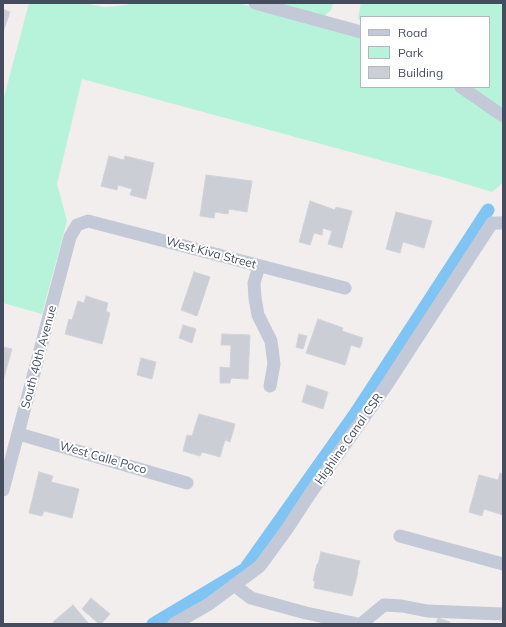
<!DOCTYPE html>
<style>
body{margin:0}
#map{position:relative;width:506px;height:627px;overflow:hidden;background:#f1eeed;font-family:Mulish,sans-serif}
canvas{display:block}
.frame{position:absolute;inset:0;border:4px solid #444c5d;pointer-events:none}
.legend{position:absolute;left:360px;top:16px;width:130px;height:72px;box-sizing:border-box;background:#fff;border:1px solid #b4b7be;margin:0;padding:5px 7px;list-style:none;font-size:12px;color:#444c5d}
.legend li{display:flex;align-items:center;gap:8px;height:20px}
.legend b{width:20px;border:1px solid #b4b7be}
</style>
<div id="map">
<canvas width="506" height="627"></canvas>
<div class="frame"></div>
<ul class="legend">
<li><b style="height:5px;background:#c3c9d7"></b>Road</li>
<li><b style="height:11px;background:#b7f3db"></b>Park</li>
<li><b style="height:11px;background:#ccced6"></b>Building</li>
</ul>
</div>
<script>
const ctx = document.querySelector('canvas').getContext('2d');
ctx.lineJoin = 'round';
function fill(path, color) { ctx.fillStyle = color; ctx.fill(path, 'evenodd'); }
const poly = rows => new Path2D(rows.map(r => 'M' + r).join(''));
function stroke(path, color, width, dash) { ctx.strokeStyle = color; ctx.lineWidth = width; ctx.lineCap = dash ? 'butt' : 'round'; ctx.setLineDash(dash || []); ctx.stroke(path); }
function write(font, color, halo, rows, align = 'center') {
  ctx.font = font + ' Mulish,sans-serif'; ctx.lineWidth = 4; ctx.setLineDash([]); ctx.textBaseline = 'middle'; ctx.strokeStyle = halo; ctx.fillStyle = color; for (const [text, x, y, turn = 0] of rows) {
    ctx.save(); ctx.translate(x, y); ctx.rotate((+turn || 0) * Math.PI / 180); ctx.textAlign = isNaN(turn) ? turn : align; if (halo) ctx.strokeText(text, 0, 0); ctx.fillText(text, 0, 0); ctx.restore();
  }
}
const green = poly([
 [29,3,83,3,105,7,126,5,131,3,238,3,361,36,361,87,455,87,503,121,503,183,492,192,446,178,82,79,57,184,67,221,42,314,3,303,3,101],
 [277,3,333,3,331,10,324,16],
 [361,3,503,3,503,110,469,87,489,87,489,17,361,17,361,23,358,18]
]);
const canal = poly([
 [153,624,245,569,355,414,488,210]
]);
const building = poly([
 [3,9,10,12,3,32,3,9],
 [109,156,124,160,125,156,154,163,146,199,130,195,132,189,118,185,117,190,101,186,109,156],
 [206,175,252,181,247,212,229,209,228,214,215,212,214,218,200,216,206,175],
 [310,201,335,210,336,207,352,211,342,248,328,244,332,231,323,228,322,235,314,233,310,245,299,242,310,201],
 [396,212,432,221,424,248,403,242,400,253,386,249,396,212],
 [194,272,210,277,197,316,181,310,194,272],
 [86,296,108,303,106,311,110,313,102,344,65,334,69,319,72,320,78,301,84,303,86,296],
 [318,319,343,328,342,331,363,338,360,348,351,345,345,365,306,353,318,319],
 [183,325,196,329,192,343,179,338,183,325],
 [222,334,250,335,248,379,231,378,230,383,220,383,220,367,230,368,231,345,221,345,222,334],
 [299,334,307,336,303,349,296,347,299,334],
 [3,347,12,349,3,381,3,347],
 [141,358,156,362,152,379,137,375,141,358],
 [307,385,328,392,323,409,302,402,307,385],
 [199,414,235,424,230,442,225,440,220,457,202,452,200,456,183,451,187,435,192,436,199,414],
 [39,472,53,476,51,482,79,489,72,518,44,511,42,516,29,513,39,472],
 [500,473,503,474,503,515,484,509,482,516,469,512,479,475,498,480,500,473],
 [321,552,360,561,357,572,358,572,352,596,314,588,315,581,313,581,317,564,318,564,321,552],
 [91,598,110,614,101,624,99,624,82,609,91,598],
 [73,605,89,624,54,624,53,622,73,605],
 [438,618,450,622,450,624,436,624,438,618]
]);
const minor = poly([
 [255,3,361,32],
 [461,87,503,116],
 [259,266,254,283,255,298,258,315,271,341,274,364,270,386],
 [19,434,187,483],
 [3,490,70,237,77,225,88,221,345,288],
 [400,536,503,564],
 [234,585,251,598,306,613,358,624],
 [174,624,209,604,260,566,287,529,310,494,386,386,492,223,503,223],
 [361,624,384,605,402,606,427,611,503,614]
]);
const streetNames = [
 ["West Kiva Street",211,253,15],
 ["South 40th Avenue",39,357,-75],
 ["Highline Canal CSR",349,439,-55],
 ["West Calle Poco",103,458,16]
];
fill(green, '#b7f3db');
stroke(canal, '#80c4f4', 13);
fill(building, '#ccced6');
stroke(building, '#d1d2da', 1);
stroke(minor, '#c3c9d7', 13);
write('12px', '#444c5d', '#fff', streetNames);
</script>
